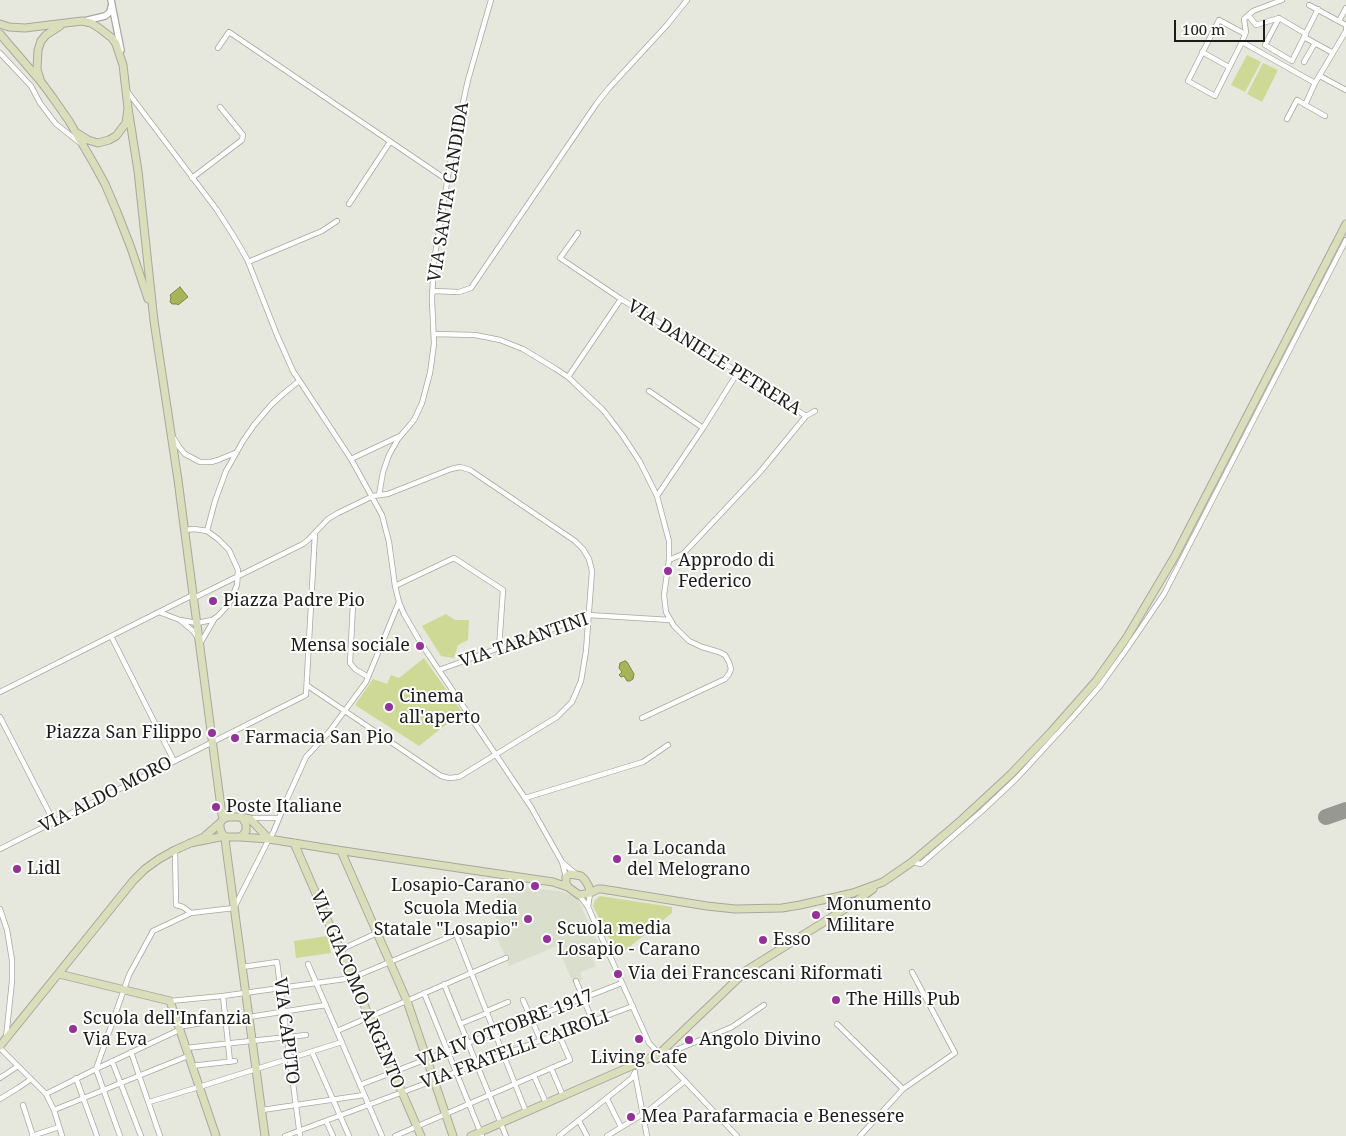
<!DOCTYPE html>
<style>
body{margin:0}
#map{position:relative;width:1346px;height:1136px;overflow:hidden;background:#e6e8de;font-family:"Noto Serif",serif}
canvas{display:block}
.scale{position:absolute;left:1174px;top:20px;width:91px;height:22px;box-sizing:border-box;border:2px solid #1c1c19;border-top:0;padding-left:6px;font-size:15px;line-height:18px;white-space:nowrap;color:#1c1c19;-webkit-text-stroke:4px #fff;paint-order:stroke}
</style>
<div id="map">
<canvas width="1346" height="1136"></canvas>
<div class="scale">100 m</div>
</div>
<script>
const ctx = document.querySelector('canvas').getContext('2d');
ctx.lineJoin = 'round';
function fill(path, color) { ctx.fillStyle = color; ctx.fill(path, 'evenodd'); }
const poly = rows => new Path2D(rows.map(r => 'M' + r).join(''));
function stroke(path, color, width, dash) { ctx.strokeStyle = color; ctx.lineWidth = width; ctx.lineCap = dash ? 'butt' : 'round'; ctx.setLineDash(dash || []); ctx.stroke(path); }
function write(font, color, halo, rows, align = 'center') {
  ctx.font = font + ' "Noto Serif",serif'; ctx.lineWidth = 4; ctx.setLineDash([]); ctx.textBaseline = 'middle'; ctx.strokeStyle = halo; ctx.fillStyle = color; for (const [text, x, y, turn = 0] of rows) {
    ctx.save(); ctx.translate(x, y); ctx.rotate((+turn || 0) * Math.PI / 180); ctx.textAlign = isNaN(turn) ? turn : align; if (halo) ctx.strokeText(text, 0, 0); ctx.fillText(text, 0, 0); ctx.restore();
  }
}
const built = poly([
 [521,885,524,885,529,888,559,891,577,897,600,948,590,953,596,966,580,972,583,979,573,983,557,946,509,966,495,932,497,931,496,927,496,896]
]);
const green = poly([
 [1247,55,1261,62,1245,92,1231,85],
 [1263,63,1278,70,1262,102,1247,94],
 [446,614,455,620,469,620,468,640,458,645,454,658,441,656,422,626],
 [424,658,462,712,419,746,355,705,373,679,387,684,391,675,399,678],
 [600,896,672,907,672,913,618,956,593,906,595,900],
 [328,936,331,953,296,958,294,941]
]);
const water = poly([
 [180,287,188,297,178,305,177,304,172,304,170,302,171,297,170,295,180,287],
 [625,661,627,662,634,674,633,679,630,681,627,681,624,676,621,677,619,675,622,672,619,668,620,663,625,661]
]);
const taxiway = poly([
 [1326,817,1346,810]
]);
const minor = poly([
 [1282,0,1253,11,1244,19,1246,32,1242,42,1315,83],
 [1309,5,1346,25,1346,28],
 [1249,16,1256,25,1279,18,1306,34],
 [1279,18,1265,45,1292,61,1318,9],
 [1339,21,1346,8],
 [1304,37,1333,53],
 [1242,42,1215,96,1188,81,1219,20,1245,34],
 [218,48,229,32,447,180],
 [1202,52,1229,67],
 [0,53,31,86,40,103,56,124,80,143],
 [1304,62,1315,43],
 [1320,76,1346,90],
 [127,91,217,210,233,235,247,259,277,335,293,371,351,459,382,515,389,542,395,586,399,602,404,614,422,645,531,807,562,862,566,877],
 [1305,105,1315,83,1346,31],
 [1287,119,1297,100,1325,116],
 [192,178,242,140,243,135,220,107],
 [349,204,390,142],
 [248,262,322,231,337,221],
 [432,291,459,292,471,288,597,103,609,88,667,25,687,0],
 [621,299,738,372,806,416],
 [434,334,475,335,500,340,523,349,556,369,568,377,604,411,623,436,640,462,657,496,669,541,669,560,664,595,666,612,674,626,689,641,702,647,719,652,725,655,729,662,731,669,729,674,725,679,642,718],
 [568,377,621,299,560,258,578,233],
 [649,391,703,428],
 [173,437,179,447,185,454,200,462,211,462,218,460,235,453],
 [351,459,400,436],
 [379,495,383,472,389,455,398,439,414,420,422,403,430,373,434,344,432,300,434,260,437,243,453,146,460,116,468,80,491,0],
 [657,496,703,428,738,372],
 [185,530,194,529,201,530,207,531,218,539,229,550,238,570,237,585,229,604,218,616,212,620,197,623,180,620,159,612,193,595],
 [207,531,215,501,226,471,243,441,254,425,271,405,283,394,299,381],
 [669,560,683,554,760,472,806,416,815,411],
 [395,586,454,558,503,590,499,648],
 [194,598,303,544,308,540,328,519,338,513,373,496,388,494,451,469,460,467,470,470,575,541,583,549,589,559,592,571,586,651,581,681,572,702,557,717,459,777,449,778,441,776,308,686],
 [353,604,350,663,355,669,368,677],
 [181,621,193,631,198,638],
 [111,636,174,761],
 [200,644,215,618],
 [439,670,499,648,508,647,588,615,670,620],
 [0,692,159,612],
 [0,717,54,822],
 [525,798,643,762,668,745],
 [250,819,255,818,279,818],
 [0,849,306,695,315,533],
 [175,850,176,905,183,907,191,913],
 [912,862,921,864,982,811,1017,778,1073,717,1100,686,1128,647,1164,594,1346,240],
 [563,863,576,874],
 [579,895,588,907,649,1043,737,1136],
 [588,907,590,893],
 [0,909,7,930,12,960,12,981,6,1038],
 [340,950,377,933],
 [308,964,382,1136],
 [242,967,277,962,300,1136],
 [576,981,593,1022],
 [444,984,506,1136],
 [424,993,482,1136],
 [223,996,230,1062],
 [523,1000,541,1041],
 [170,1001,223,996,352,978,456,934,526,1112],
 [487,1011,508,1002],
 [460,1024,487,1013],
 [837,1024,903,1089],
 [178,1027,225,1019,249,1017,326,1005],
 [337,1031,506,958],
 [0,1048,46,1094,54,1110,62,1136],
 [186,1048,306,1035],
 [131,1052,160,1136],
 [312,1052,349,1136],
 [662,1052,671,1052,732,1027,764,1005],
 [112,1061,141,1136],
 [191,1066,235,1061],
 [551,1068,563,1096],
 [635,1074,647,1136],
 [534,1076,546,1103],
 [0,1078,18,1066],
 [76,1078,97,1136],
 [360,1085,622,983],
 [46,1094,96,1069,179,1030],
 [0,1099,18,1088,31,1079],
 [607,1099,621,1127],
 [149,1102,199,1087,342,1042],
 [23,1105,33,1136],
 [54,1110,188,1056],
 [262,1110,364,1095],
 [326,1121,333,1136],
 [579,1121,587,1136],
 [32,1136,59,1127],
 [120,1136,96,1069,129,975,153,931,191,913,234,908,269,839,273,833,287,799,306,757,329,732,366,682,399,602],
 [285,1136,633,1006],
 [395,1136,570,1060,559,1035],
 [559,1136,632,1078,635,1072],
 [607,1136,648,1111,685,1081],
 [860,1136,903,1089,955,1053,912,972]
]);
const tertiary = poly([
 [111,0,121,50],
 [84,21,105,16,110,12,111,7]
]);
const secondary = poly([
 [0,24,9,27,25,28,82,21,91,23,99,28,112,38,116,44,123,65,128,108,126,123,116,136,109,140,98,143,88,140,77,133],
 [0,34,42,83,53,98,69,121,94,164,105,184,117,212,131,248,148,299],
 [40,79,37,69,38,50,41,41,46,35,60,26],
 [128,108,138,171,154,321,178,480,222,815,224,818],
 [240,817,250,819,269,839],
 [240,837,269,839,337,850,553,882,568,887],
 [190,843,220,837,240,837,242,836,246,831,246,824,243,819,240,817,228,817,223,819,220,823,220,827,221,832,225,837,226,847,265,1136],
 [294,843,421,1136],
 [341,851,407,1001,453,1136],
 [590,893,589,887,585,880,581,876,570,874,566,877,566,883,568,887,579,895,585,894,590,893,598,889,602,889,707,906,735,909,782,908,800,905,853,893,883,882,912,862,957,824,1011,774,1051,732,1096,681,1127,637,1175,556,1346,224],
 [59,974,170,1001,216,1136],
 [0,1046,133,881,145,869,159,859,175,850,204,837,220,823],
 [471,1136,659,1054,747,970,848,907,873,889]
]);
const markers = [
 [668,571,5,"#953299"],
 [213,601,5,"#953299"],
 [420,646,5,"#953299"],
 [389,707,5,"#953299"],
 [212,733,5,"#953299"],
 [235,738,5,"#953299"],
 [216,807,5,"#953299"],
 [617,859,5,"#953299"],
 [17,869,5,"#953299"],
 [535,886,5,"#953299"],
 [816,915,5,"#953299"],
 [528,919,5,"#953299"],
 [547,939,5,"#953299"],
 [763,940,5,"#953299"],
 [618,974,5,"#953299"],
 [836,1000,5,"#953299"],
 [73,1029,5,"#953299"],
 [639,1039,5,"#953299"],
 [689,1040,5,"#953299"],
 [631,1117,5,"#953299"]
];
const streetNames = [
 ["VIA SANTA CANDIDA",449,192,-81],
 ["VIA DANIELE PETRERA",714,358,32],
 ["VIA TARANTINI",524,641,-19],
 ["VIA ALDO MORO",106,795,-27],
 ["VIA GIACOMO ARGENTO",357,990,67],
 ["VIA IV OTTOBRE 1917",505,1029,-21],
 ["VIA CAPUTO",286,1031,83],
 ["VIA FRATELLI CAIROLI",515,1050,-20]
];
const poiNames = [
 ["Approdo di",678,561],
 ["Federico",678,582],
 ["Piazza Padre Pio",223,601],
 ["Mensa sociale",410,646,"right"],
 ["Cinema",399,697],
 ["all'aperto",399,718],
 ["Piazza San Filippo",202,733,"right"],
 ["Farmacia San Pio",245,738],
 ["Poste Italiane",226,807],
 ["La Locanda",627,849],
 ["del Melograno",627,870],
 ["Lidl",27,869],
 ["Losapio-Carano",525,886,"right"],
 ["Monumento",826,905],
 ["Militare",826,926],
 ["Scuola Media",518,909,"right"],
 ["Statale \"Losapio\"",518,930,"right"],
 ["Scuola media",557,929],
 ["Losapio - Carano",557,950],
 ["Esso",773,940],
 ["Via dei Francescani Riformati",628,974],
 ["The Hills Pub",846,1000],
 ["Scuola dell'Infanzia",83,1019],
 ["Via Eva",83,1040],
 ["Angolo Divino",699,1040],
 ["Living Cafe",639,1058,"center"],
 ["Mea Parafarmacia e Benessere",641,1117]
];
fill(built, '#dadecc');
fill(green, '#cdd995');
fill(water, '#a8b557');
stroke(water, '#7e8744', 1);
stroke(taxiway, '#979891', 16);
stroke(minor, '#a7a99f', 6);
stroke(tertiary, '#a7a99f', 8);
stroke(secondary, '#a7a99f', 9);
stroke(minor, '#fff', 4.5);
stroke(tertiary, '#fff', 5.5);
stroke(secondary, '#dadeba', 7);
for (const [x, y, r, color] of markers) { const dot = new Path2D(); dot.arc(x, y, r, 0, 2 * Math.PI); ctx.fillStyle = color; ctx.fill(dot); stroke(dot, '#fff', 2); }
write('18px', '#1c1c19', '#fff', streetNames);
write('18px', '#1c1c19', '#fff', poiNames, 'left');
</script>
